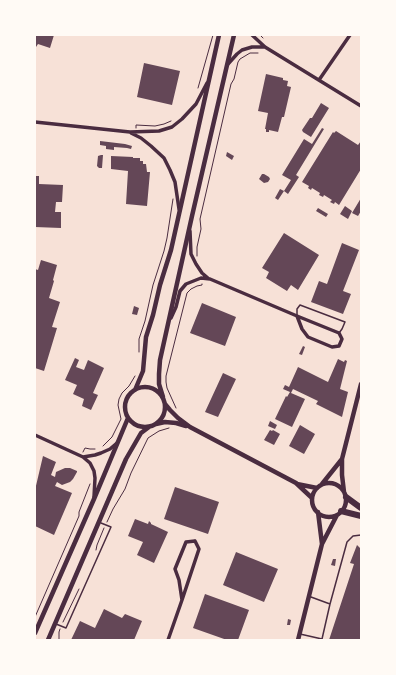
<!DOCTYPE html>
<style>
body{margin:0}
#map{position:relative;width:396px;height:675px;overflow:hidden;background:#f7e1d7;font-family:"Nunito Sans",sans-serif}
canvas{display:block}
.frame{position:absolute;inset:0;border:36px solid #fffaf5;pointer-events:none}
</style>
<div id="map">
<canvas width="396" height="675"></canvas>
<div class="frame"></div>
</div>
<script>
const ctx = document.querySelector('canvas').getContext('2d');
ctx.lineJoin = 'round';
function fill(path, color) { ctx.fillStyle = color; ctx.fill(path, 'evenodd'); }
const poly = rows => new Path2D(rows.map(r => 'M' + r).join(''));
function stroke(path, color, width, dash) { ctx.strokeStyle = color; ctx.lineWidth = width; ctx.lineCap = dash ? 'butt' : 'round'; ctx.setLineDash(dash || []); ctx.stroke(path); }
const building = poly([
 [35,35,54,35,50,48,38,44,36,47,35,47],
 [144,63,180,71,172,105,137,97],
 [266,74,283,78,283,80,288,81,287,86,291,87,284,117,282,117,278,132,269,130,269,132,266,132,266,129,265,129,268,113,258,111],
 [321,103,329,108,311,137,303,132,302,130,310,118,312,118],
 [322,128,324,129,296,175,299,177,288,194,284,191,291,180,282,175,304,139,312,144],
 [336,131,358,145,361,141,361,169,339,205,335,202,334,204,330,202,332,200,324,195,323,197,319,195,320,193,312,188,311,190,308,188,309,186,302,182,333,132,334,133],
 [100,141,125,144,132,146,131,149,127,148,114,147,114,150,106,149,106,146,100,145],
 [227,152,234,156,232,160,226,156],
 [101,155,103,155,102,168,99,168,97,166,98,156],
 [111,156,133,157,133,158,140,158,140,161,143,161,143,164,146,164,147,172,150,172,147,206,126,204,128,171,111,169],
 [262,174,264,174,269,177,270,179,268,182,264,183,259,179],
 [35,176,39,176,39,184,63,185,62,202,56,202,55,212,61,212,61,228,35,227],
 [280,189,284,191,278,200,275,198],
 [361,198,361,211,358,216,352,213],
 [345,206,352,211,348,219,340,214],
 [318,208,328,214,326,217,316,211],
 [284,233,319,255,298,290,291,285,287,291,266,278,269,272,262,268],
 [342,243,359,250,343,291,351,294,343,314,311,302,319,281,327,284],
 [41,260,57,265,53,280,54,281,49,298,60,302,52,327,57,328,44,371,35,368,35,269,38,270],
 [202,303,236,317,225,346,190,333],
 [134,306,139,308,137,315,132,314],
 [303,346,305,347,302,355,299,354],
 [75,358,79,360,76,367,84,370,88,360,104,368,93,393,98,395,91,410,82,406,84,399,73,394,77,385,65,380],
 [338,359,344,362,345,360,347,361,340,389,348,392,342,417,316,404,318,401,293,389,291,393,305,399,292,427,275,419,286,396,287,397,290,392,283,389,285,385,289,387,298,367,328,382],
 [223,373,236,379,218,417,205,412],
 [270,421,277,425,275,429,268,426],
 [300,425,315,434,304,454,289,446],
 [270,430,272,431,273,430,280,434,274,445,264,440],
 [43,456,56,462,51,475,55,477,56,472,65,468,70,468,77,471,77,472,73,479,70,482,62,485,57,482,55,486,72,493,54,535,35,526,35,490],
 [175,487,219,502,208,534,164,519],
 [135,519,148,524,149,521,151,523,151,524,168,532,154,563,137,555,143,542,128,536],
 [357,545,361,549,361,640,329,640,354,564,350,563],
 [236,552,278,569,264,602,223,585],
 [333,559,336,559,335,566,331,565],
 [205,594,249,610,238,640,227,640,193,628],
 [104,609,122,618,125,614,142,621,134,640,71,640,80,621,95,628],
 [288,619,291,620,290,625,287,625]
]);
const path = poly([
 [260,35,263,38],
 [198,88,213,35],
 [136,128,136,125,155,126,164,124,171,121],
 [197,256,197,247,201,229,200,219,231,84,234,79,238,62,240,59,250,53,258,53],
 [139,352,139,339,145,321,153,285,164,251,167,238,173,199],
 [176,408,167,388,166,382,166,376,187,293,191,289,197,286,202,285,202,284],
 [103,446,112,437,121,419,118,405,119,399,122,393,129,386,135,376],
 [83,452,85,448,90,449,95,449],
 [107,522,113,509,125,489,131,473,148,438,159,431,169,428],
 [96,550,97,545,104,528],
 [35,617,79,516,79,512,90,484],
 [63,622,79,589],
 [59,640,59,632,60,629]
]);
const service = poly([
 [297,315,297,309,300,305,345,322,342,329,339,333],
 [311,597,330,604],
 [56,624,66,628,111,527,101,523],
 [300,634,322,639],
 [323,640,322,639,330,604,347,542,353,536,361,535]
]);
const minor = poly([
 [252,35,265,47,361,106],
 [228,64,237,54,242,50,252,47,264,47],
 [319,80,350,35],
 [35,122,130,132,159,131,172,127,182,119,196,104,207,83],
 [131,133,141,138,151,146,164,158,170,170,175,182,179,209],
 [190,231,191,254,196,264,202,273,209,279],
 [171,318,176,307,180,291,186,284,201,278,210,279,297,316,339,333,342,339,339,346,332,347,308,337,302,329,297,316],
 [35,435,83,457],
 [94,497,95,478,94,471,90,463,83,457,95,455,101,453,110,449,117,443],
 [195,541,199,549,182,600,179,580,175,569,186,542,195,541],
 [168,640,182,600]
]);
const tertiary = poly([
 '125 407a20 20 0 1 1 40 0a20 20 0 1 1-40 0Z',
 [135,390,143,371,146,337,153,315,160,285,171,250,219,35],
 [163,397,159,384,159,374,160,360,192,216,234,35],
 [165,404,170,410,178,418,190,427,296,483,312,498],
 [156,424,165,422,176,423,186,426],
 '312 500a17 17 0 1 1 34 0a17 17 0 1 1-34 0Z',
 [297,484,317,488],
 [322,484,342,459],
 [344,492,342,475,342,459,361,384],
 [318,512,322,544],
 [35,633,94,499,128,418],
 [48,640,126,459,141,433,149,427],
 [298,640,322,544,337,515]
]);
const trunk = poly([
 [346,497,361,508],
 [341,511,361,516]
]);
fill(building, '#644757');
stroke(path, '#4a2c40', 1);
stroke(service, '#4a2c40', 1.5);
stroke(minor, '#4a2c40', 3.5);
stroke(tertiary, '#4a2c40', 4.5);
stroke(trunk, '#4a2c40', 6);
</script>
